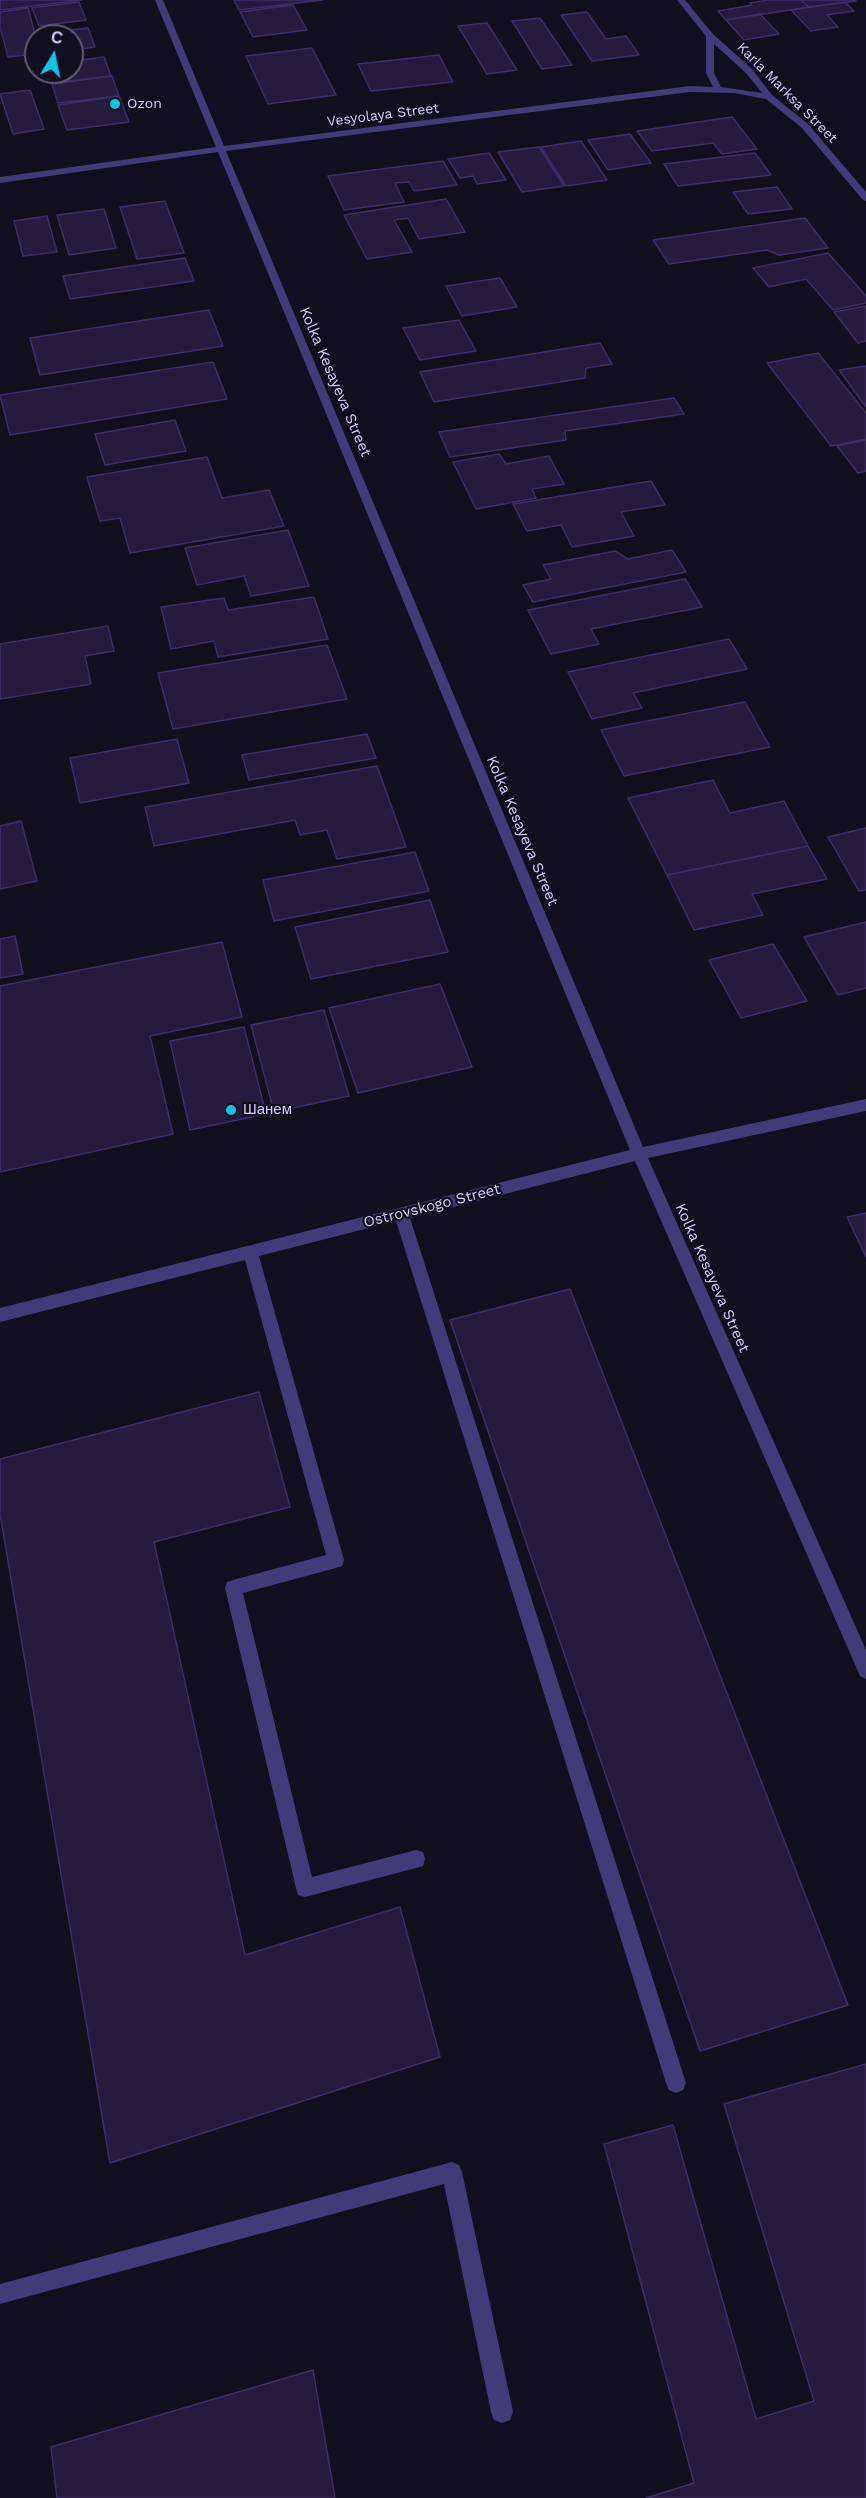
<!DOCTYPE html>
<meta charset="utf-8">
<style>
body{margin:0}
#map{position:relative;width:866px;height:2498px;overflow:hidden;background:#110e1e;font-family:"Work Sans",sans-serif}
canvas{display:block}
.north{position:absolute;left:24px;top:24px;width:60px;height:60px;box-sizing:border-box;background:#110e1e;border:2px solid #605b77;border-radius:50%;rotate:10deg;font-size:16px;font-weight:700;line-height:24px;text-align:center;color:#d6cefc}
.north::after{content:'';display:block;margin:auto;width:21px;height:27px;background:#0fc5e7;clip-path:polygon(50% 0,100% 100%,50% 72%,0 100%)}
</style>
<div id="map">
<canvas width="866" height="2498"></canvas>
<div class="north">С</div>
</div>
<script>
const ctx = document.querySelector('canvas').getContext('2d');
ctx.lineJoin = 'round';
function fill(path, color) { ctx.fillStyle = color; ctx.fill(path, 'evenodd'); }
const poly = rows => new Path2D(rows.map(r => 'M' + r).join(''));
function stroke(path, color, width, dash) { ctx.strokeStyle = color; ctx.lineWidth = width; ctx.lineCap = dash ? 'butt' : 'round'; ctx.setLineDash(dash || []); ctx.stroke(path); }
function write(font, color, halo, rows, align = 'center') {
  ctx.font = font + ' "Work Sans",sans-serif'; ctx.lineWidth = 4.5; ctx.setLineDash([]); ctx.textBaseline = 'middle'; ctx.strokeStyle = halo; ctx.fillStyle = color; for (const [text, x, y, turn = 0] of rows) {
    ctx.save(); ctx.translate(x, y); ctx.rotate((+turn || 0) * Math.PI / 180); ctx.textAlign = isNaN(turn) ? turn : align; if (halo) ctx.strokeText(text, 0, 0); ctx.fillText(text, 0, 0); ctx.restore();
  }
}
const building = poly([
 [0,0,82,0,0,10,0,0],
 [234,0,323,0,239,10,234,0],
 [768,0,801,0,809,7,726,20,718,11,752,5,750,3,768,0],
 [801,0,855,0,856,1,809,7,801,0],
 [79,2,86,20,39,26,32,8,79,2],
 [845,2,854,11,827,15,838,27,811,31,791,10,845,2],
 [293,5,307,30,253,37,240,12,293,5],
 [28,8,35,34,88,28,95,47,72,50,72,36,36,36,36,54,8,57,0,27,0,12,28,8],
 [587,12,606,39,626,36,639,55,592,61,561,15,587,12],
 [760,14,779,34,744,40,726,20,760,14],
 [540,18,572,65,542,69,512,21,540,18],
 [487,23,517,70,487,74,458,26,487,23],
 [312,48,336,95,268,104,246,56,312,48],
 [439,55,453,82,371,91,358,64,439,55],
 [104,57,111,76,51,83,48,72,72,72,72,61,104,57],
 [112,76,119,96,58,103,52,84,112,76],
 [30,90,44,129,13,134,0,94,30,90],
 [119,96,129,122,67,130,58,105,119,96],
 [732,117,757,149,722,154,713,143,652,151,637,131,732,117],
 [630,134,651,163,608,170,588,140,630,134],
 [581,141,607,180,566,186,541,147,581,141],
 [539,147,564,186,522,192,498,152,539,147],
 [489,153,506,180,477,184,473,176,460,178,448,159,489,153],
 [755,153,771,175,678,186,664,164,755,153],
 [443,161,457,185,414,191,409,182,395,183,404,202,344,210,328,176,443,161],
 [777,187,792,209,748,214,733,192,777,187],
 [446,199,465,232,419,239,408,218,394,220,412,252,367,259,344,215,446,199],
 [165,201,184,253,137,259,120,207,165,201],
 [104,209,116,248,69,255,57,215,104,209],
 [47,216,57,252,23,256,14,221,47,216],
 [805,218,828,248,779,255,767,250,669,264,653,240,805,218],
 [828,253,866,296,866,303,833,310,806,279,769,287,753,268,828,253],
 [185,258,194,281,70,299,63,276,185,258],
 [500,278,517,307,462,316,446,286,500,278],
 [866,306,866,341,858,343,834,312,866,306],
 [209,310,223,346,40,375,30,338,209,310],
 [459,320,476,351,420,360,403,328,459,320],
 [600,343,612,364,586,368,585,378,434,402,420,372,600,343],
 [818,353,866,413,866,439,831,446,767,363,818,353],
 [213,362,227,399,10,435,0,395,213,362],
 [866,366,866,407,839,370,866,366],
 [674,398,684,414,565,431,566,440,450,457,439,432,674,398],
 [175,420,186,451,105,465,95,434,175,420],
 [866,440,866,471,858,473,837,446,866,440],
 [499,454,506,464,549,456,564,484,532,489,536,498,476,509,453,462,499,454],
 [207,457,222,498,269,490,284,526,130,553,120,518,100,521,87,477,207,457],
 [651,481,665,505,621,512,634,536,572,547,561,525,527,531,513,504,651,481],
 [288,530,309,586,251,596,244,576,197,585,185,548,288,530],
 [672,550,686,572,533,602,523,585,551,579,543,565,615,551,628,559,672,550],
 [685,579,702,607,591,629,599,644,551,654,528,610,685,579],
 [314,597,328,639,218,657,214,641,171,649,161,607,224,598,228,610,314,597],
 [108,626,114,651,85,656,91,684,0,699,0,644,108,626],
 [729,639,747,669,633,693,642,708,592,719,568,672,729,639],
 [327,645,347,699,173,729,158,673,327,645],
 [745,702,770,747,624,776,601,730,745,702],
 [367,734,376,758,249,780,242,755,367,734],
 [177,739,189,783,80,803,70,758,177,739],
 [377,766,406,847,337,859,327,830,300,835,295,820,154,846,145,807,377,766],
 [713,780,730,813,784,801,808,846,667,875,628,798,713,780],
 [21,821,37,881,0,889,0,826,21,821],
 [866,828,866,890,859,891,828,837,866,828],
 [808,846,827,879,752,894,763,915,694,930,667,875,808,846],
 [415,852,429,891,274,921,263,880,415,852],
 [430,900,448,952,311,979,295,927,430,900],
 [866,922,866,988,838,995,804,937,866,922],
 [15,936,23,974,0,978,0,939,15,936],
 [222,942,242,1017,150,1036,173,1134,0,1172,0,986,222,942],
 [773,944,807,1001,741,1018,709,960,773,944],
 [440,984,472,1067,358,1093,329,1008,440,984],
 [324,1010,349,1096,274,1112,251,1025,324,1010],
 [244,1027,266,1114,190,1130,170,1041,244,1027],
 [866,1213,866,1257,847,1217,866,1213],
 [570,1289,848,2005,700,2051,450,1320,570,1289],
 [259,1392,290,1507,154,1542,245,1955,400,1907,440,2057,110,2163,0,1514,0,1459,259,1392],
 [866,2064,866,2498,646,2498,694,2483,604,2144,673,2125,756,2419,814,2401,724,2104,866,2064],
 [313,2370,335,2498,57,2498,51,2447,313,2370]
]);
const minor = poly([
 [155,0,163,0,224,146,690,86,713,87,706,73,706,36,677,0,685,0,713,34,752,69,772,95,808,124,866,192,866,201,863,200,802,128,766,99,734,93,690,92,226,151,643,1147,866,1099,866,1111,648,1158,866,1650,866,1679,860,1676,635,1161,410,1218,686,2083,683,2090,676,2093,669,2090,666,2083,396,1221,259,1256,344,1560,342,1566,336,1568,243,1593,312,1877,416,1850,423,1852,425,1859,423,1866,416,1868,305,1897,298,1895,296,1888,225,1588,227,1582,233,1580,326,1555,245,1260,0,1322,0,1308,630,1150,218,152,0,183,0,177,216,147,155,0],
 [714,44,746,73,762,93,721,87,714,73,714,44],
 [452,2162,459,2165,462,2172,513,2412,510,2420,502,2423,494,2420,491,2412,444,2184,0,2304,0,2284,452,2162]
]);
const markers = [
 [115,104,6,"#0fc5e7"],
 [231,1110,6,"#0fc5e7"]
];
const farStreetnames = [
 ["Karla Marksa Street",787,93,45],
 ["Vesyolaya Street",383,115,-7]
];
const farPoinames = [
 ["Ozon",127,104]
];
const streetNames = [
 ["Kolka Kesayeva Street",335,382,67],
 ["Kolka Kesayeva Street",522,831,67],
 ["Ostrovskogo Street",432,1206,-14],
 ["Kolka Kesayeva Street",712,1278,66]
];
const poiNames = [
 ["Шанем",243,1110]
];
fill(building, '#241b3e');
stroke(building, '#3d2e68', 1.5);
fill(minor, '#413b7a');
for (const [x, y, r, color] of markers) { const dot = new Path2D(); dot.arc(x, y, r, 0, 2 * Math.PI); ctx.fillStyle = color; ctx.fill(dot); stroke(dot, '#110e1e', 2); }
write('14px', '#d6cefc', '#110e1e', farStreetnames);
write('14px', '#d6cefc', '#110e1e', farPoinames, 'left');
write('15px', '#d6cefc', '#110e1e', streetNames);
write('15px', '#d6cefc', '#110e1e', poiNames, 'left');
</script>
